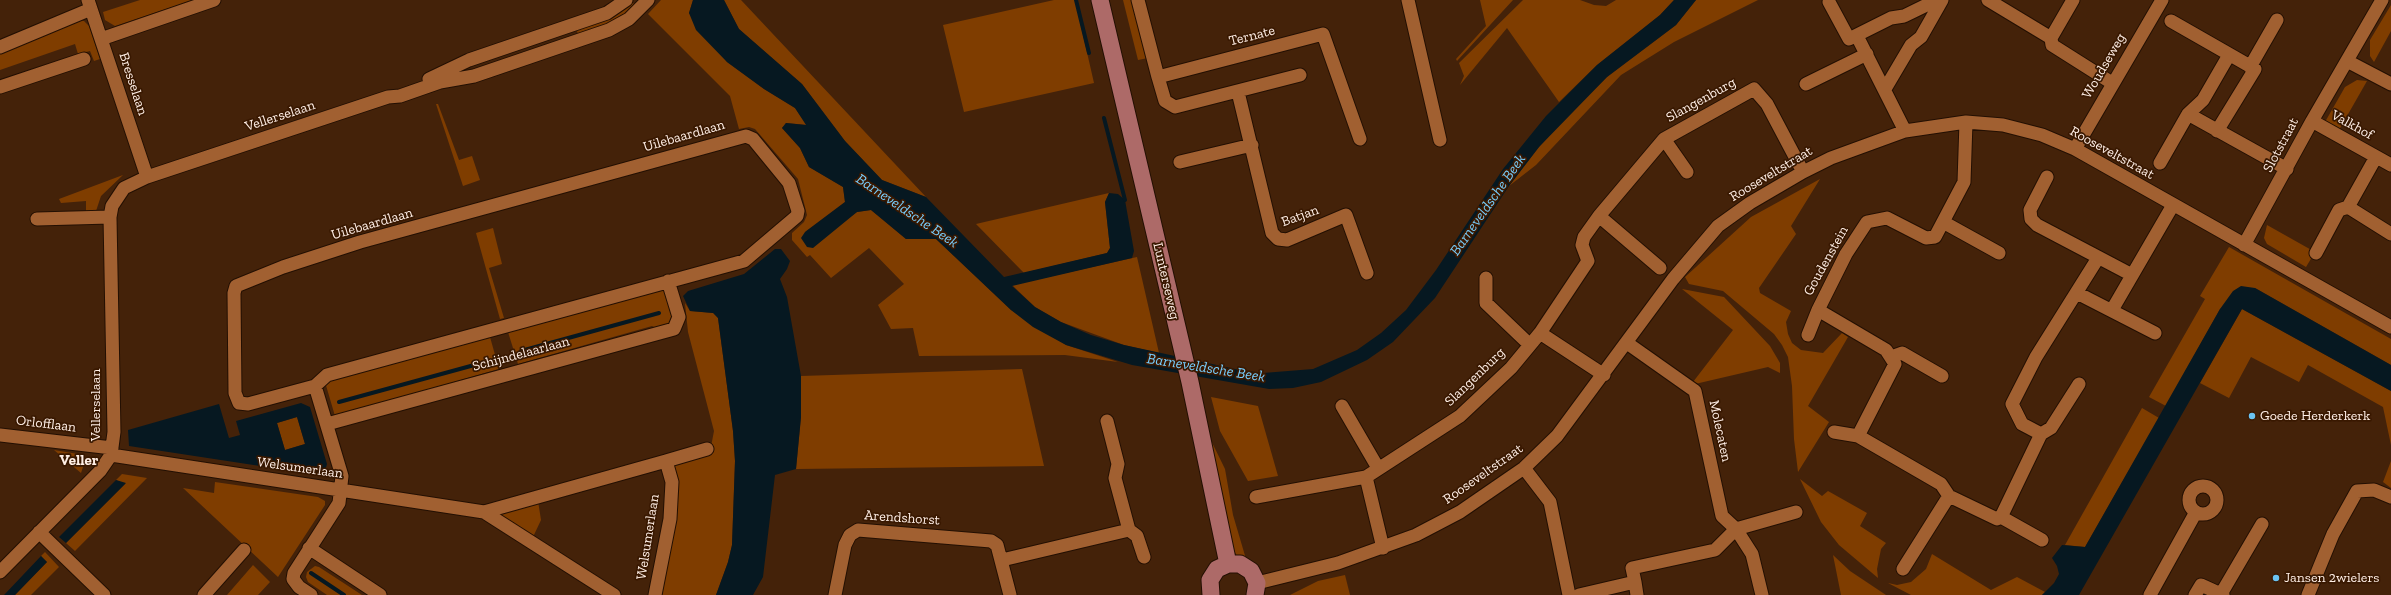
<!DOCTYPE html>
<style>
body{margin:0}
canvas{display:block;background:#442209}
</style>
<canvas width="2391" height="595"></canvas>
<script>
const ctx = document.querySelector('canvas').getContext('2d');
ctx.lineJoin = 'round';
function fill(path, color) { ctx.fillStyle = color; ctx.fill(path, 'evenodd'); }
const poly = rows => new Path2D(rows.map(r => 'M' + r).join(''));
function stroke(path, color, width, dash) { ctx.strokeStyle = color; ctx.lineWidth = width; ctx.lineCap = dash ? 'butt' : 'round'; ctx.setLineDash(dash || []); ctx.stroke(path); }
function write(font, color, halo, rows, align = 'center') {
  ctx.font = font + ' "Zilla Slab",serif'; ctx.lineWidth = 3.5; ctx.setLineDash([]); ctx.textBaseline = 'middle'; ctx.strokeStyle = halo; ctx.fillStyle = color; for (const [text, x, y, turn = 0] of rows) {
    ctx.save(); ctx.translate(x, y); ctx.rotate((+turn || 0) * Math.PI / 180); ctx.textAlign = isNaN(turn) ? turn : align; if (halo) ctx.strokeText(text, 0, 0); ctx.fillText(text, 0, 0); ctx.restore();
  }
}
const green = poly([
 [140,0,193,0,115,26,105,20,103,12],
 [630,0,637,7,628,16,579,37,576,28],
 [661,0,693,0,689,13,727,62,764,89,795,108,807,125,786,123,782,128,800,148,809,167,843,187,845,202,805,232,841,223,857,212,871,210,906,239,936,239,1011,310,1066,345,1118,362,1065,355,919,356,913,328,891,329,878,305,904,284,869,248,831,278,810,255,807,257,792,240,792,233,804,222,807,215,798,179,755,129,749,127,739,129,730,96,648,14],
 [724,0,741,0,926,197,882,180,845,141,802,84,739,29],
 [1054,0,1075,0,1094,83,964,112,943,25],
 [1123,0,1132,0,1148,58,1138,60],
 [1480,0,1513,0,1457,61,1456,59,1486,26],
 [1523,0,1580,0,1594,5,1606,6,1616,0,1674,0,1660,15,1597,65,1559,102,1507,28,1460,85,1464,76,1459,63],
 [1696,0,1758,0,1674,42,1621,75,1536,165,1509,186,1539,147,1568,115,1607,77,1676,25],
 [2391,5,2391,31,2374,62,2370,56,2370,40],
 [79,20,84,21,89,26,100,59,94,61,90,51,78,54,75,44,0,70,0,52],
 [2357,80,2367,81,2339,130,2325,122,2345,87],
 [436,104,438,104,459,160,472,156,480,180,463,186],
 [123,175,101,196,96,211,86,212,86,201,61,203,59,199],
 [1820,179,1791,226,1796,234,1759,288,1760,293,1791,311,1786,322,1788,334,1792,343,1801,350,1823,353,1842,333,1848,337,1808,406,1829,422,1798,472,1794,439,1792,386,1788,357,1782,345,1774,334,1723,291,1689,284,1685,277,1751,217],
 [1109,193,1105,202,1110,248,1107,253,1024,273,976,224],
 [2267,225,2315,252,2306,267,2267,244,2264,238],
 [493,228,502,264,489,268,504,318,500,319,476,233],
 [2229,247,2391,339,2391,365,2255,288,2220,309,2166,406,2149,397,2205,299,2200,296],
 [1137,257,1159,353,1124,345,1061,322,1035,307,1012,285],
 [663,289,674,315,672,324,658,329,652,326,518,364,508,332],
 [1682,289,1724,297,1770,346,1780,363,1780,373,1768,367,1695,384,1693,382,1733,330],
 [685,303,690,311,714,313,718,318,733,431,735,461,732,545,728,562,716,595,659,595,672,464,710,452,714,431,688,332],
 [2242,309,2391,391,2391,445,2383,407,2308,365,2299,382,2251,357,2229,398,2200,383],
 [490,337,499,369,335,416,325,382],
 [1022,369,1044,466,796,469,801,417,801,376],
 [1211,397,1258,406,1278,476,1248,481,1220,431],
 [2142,408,2159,418,2085,547,2065,545],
 [1199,416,1225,469,1233,515,1246,559,1240,560,1231,547],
 [297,417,305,444,285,450,277,423],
 [54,450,84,455,86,458,81,473],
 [2391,461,2391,488,2383,482],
 [122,474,147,478,75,551,66,543,125,484,116,480],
 [1800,479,1822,496,1828,491,1867,513,1860,526,1886,543,1881,549,1877,569,1878,578,1839,545,1821,522],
 [215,482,318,497,325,501,325,505,278,577,183,488,214,493],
 [538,501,541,520,533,537,496,514],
 [45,552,59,567,31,595,15,595,47,562,41,556],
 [1932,554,1991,590,2017,577,2045,592,2042,595,1911,595,1888,583,1897,585,1911,582,1926,569],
 [1833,555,1850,571,1886,595,1841,595],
 [253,565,270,582,258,595,227,595],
 [315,566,319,567,362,595,327,595,308,582,306,577,307,572],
 [1345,575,1350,595,1290,595,1318,581]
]);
const water = poly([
 [693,0,724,0,739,29,802,84,845,141,882,180,926,197,1004,277,1107,253,1110,248,1105,202,1109,193,1118,194,1125,200,1134,251,1132,258,1012,286,1035,307,1061,322,1091,335,1124,345,1240,370,1263,373,1313,369,1357,350,1381,333,1406,310,1436,270,1503,169,1546,116,1597,65,1660,15,1674,0,1696,0,1676,25,1607,77,1539,147,1509,186,1435,298,1393,342,1367,360,1321,382,1293,388,1269,389,1132,365,1066,345,1033,327,1011,310,936,239,906,239,871,210,857,212,813,248,807,247,801,238,805,232,845,202,843,187,809,167,800,148,782,128,786,123,806,125,795,108,764,89,727,62,696,30,689,13],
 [775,249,781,249,790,261,787,269,780,279,787,297,801,376,801,417,796,469,775,475,763,577,753,595,716,595,728,562,732,545,735,461,733,431,718,318,713,313,690,311,683,296,688,291,744,274],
 [2241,286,2255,288,2391,365,2391,391,2242,309,2079,595,2042,595,2054,583,2059,574,2057,566,2052,558,2062,545,2085,547,2220,309,2233,291],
 [301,403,310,407,327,464,325,471,319,475,129,446,128,430,219,404,229,438,240,435,236,421],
 [297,417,305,444,285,450,277,423],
 [116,480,126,483,66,543,59,537],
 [41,556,47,562,15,595,4,595]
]);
const stream = poly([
 [1076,0,1089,53],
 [1104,118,1125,200],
 [521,351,659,313],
 [339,402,489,361],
 [311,573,344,595]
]);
const minor = poly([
 [88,0,147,177],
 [1138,0,1158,77,1323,34,1360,139],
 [1408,0,1440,140],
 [1988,0,2051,38,2052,45,2112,83],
 [1829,2,1849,39,1891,18,1904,16,1937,0],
 [2171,21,2255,69,2217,131],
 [1857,36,1905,131],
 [2051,38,2073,0],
 [101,39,214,0],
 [0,47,91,9],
 [2347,61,2391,84],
 [2250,67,2277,20],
 [1158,77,1165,101,1175,107,1300,75],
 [429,79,469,60,607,13,626,0],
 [1806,84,1867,54],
 [0,87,84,59],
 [1885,89,1911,45,1921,37,1942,0],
 [1238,92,1272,233,1278,239,1287,240,1346,215,1367,273],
 [2188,114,2287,169],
 [2312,121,2391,165],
 [1664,139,1687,172],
 [2075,149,2162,0],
 [1180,162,1252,145],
 [2160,163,2188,114,2203,100,2229,55],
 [2047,177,2030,210,2031,219,2037,225,2132,275],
 [2348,207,2391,234],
 [37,219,110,217],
 [1943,222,1999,253],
 [2244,245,2312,121,2382,0],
 [2316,253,2339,210,2348,207,2376,157],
 [1660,268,1599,216,1664,139,1754,89,1767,104,1803,172],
 [1486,278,1486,303,1530,345],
 [2077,293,2155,333],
 [1818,310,1886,350,1895,364,1858,436],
 [2112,310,2173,205],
 [1540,333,1604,375],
 [1808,335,1818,310,1846,254,1867,222,1887,218,1926,238,1935,237,1964,182,1966,122],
 [1627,343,1695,391,1722,516,1736,529,1752,554,1762,595],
 [1891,357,1902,353,1942,376],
 [1342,406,1378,468],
 [1107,421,1118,464,1115,478,1129,530,1137,536,1144,557],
 [327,424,674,329,679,317,668,281],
 [1834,432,1858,436,1941,484,1949,496,1997,519,2001,517,2042,540],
 [2041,434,2022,424,2012,404,2036,357,2098,258],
 [0,435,112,448],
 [111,455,484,512,666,461,672,482,670,519,655,595],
 [666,461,707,449],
 [1524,468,1550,502,1569,595],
 [1366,477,1383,548],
 '2189 500a14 14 0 1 1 28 0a14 14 0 1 1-28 0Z',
 [1256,497,1366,477,1460,416,1511,368,1540,333,1588,261,1582,245,1584,237,1599,216],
 [484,512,614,595],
 [2001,517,2041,434,2051,428,2079,384],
 [39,532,104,595],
 [309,548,380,595],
 [1002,560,1129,530],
 [1903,569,1949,496],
 [0,572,100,471,111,455,114,432,110,217,112,206,124,188,147,177,388,97,400,96,440,82,474,76,609,30,629,19,648,0],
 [1635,582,1632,568,1715,550,1736,529,1796,512],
 [1257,583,1338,563,1416,535,1460,512,1524,468,1557,436,1673,279,1718,226,1750,203,1803,172,1831,158,1905,131,1966,122,2003,125,2042,135,2075,149,2391,327],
 [2221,594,2262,524],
 [204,595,244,550],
 [311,595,299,587,293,579,294,573,339,503,342,476,315,386,248,404,239,403,235,393,234,293,236,286,283,267,360,242,746,136,753,139,789,183,798,211,797,216,744,261,327,375,315,386],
 [835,595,845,545,850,535,858,530,991,541,997,545,1010,595],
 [1579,595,1635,582,1637,595],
 [2150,595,2196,512],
 [2195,595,2201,585,2223,595],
 [2308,595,2333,534,2357,491,2374,490,2391,497]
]);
const major = poly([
 [1100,0,1190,382,1228,564],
 [1211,595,1210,580,1217,569,1228,564,1240,564,1251,571,1257,583,1255,595]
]);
const markers = [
 [2252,416,4,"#6bc3f2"],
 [2276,578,4,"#6bc3f2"]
];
const streetNames = [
 ["Ternate",1252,36,-14],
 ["Woudseweg",2104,66,-60],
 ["Bresselaan",133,84,72],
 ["Slangenburg",1701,100,-29],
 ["Vellerselaan",280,116,-18],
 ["Valkhof",2352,125,29],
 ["Uilebaardlaan",684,136,-16],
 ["Slotstraat",2281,145,-62],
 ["Rooseveltstraat",2112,153,29],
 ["Rooseveltstraat",1771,174,-31],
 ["Batjan",1300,216,-20],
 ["Uilebaardlaan",372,224,-16],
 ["Goudenstein",1826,261,-61],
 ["Lunterseweg",1166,281,77],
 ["Schijndelaarlaan",521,354,-15],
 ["Slangenburg",1475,377,-44],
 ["Vellerselaan",96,405,-90],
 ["Orlofflaan",46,424,7],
 ["Molecaten",1720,431,78],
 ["Welsumerlaan",300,468,8],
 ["Rooseveltstraat",1483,474,-35],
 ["Arendshorst",902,518,4],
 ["Welsumerlaan",648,537,-81]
];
const poiNames = [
 ["Goede Herderkerk",2260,416],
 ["Jansen 2wielers",2284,578]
];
const waterNames = [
 ["Barneveldsche Beek",1488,205,-55],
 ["Barneveldsche Beek",907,211,34],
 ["Barneveldsche Beek",1206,368,9]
];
const neighbourhoodNames = [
 ["Veller",79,461]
];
fill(green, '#7f3d00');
fill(water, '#061821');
stroke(stream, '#061821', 4);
stroke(minor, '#230f02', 15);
stroke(major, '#230f02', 19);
stroke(minor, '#a16031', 13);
stroke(major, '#ad6a68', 17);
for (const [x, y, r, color] of markers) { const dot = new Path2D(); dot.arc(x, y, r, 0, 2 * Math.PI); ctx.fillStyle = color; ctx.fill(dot); stroke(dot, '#391800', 1.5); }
write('14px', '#ffefe6', '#391800', streetNames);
write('14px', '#ffefe6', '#391800', poiNames, 'left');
write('italic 15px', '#77cefd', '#391800', waterNames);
write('bold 15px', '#ffefe6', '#391800', neighbourhoodNames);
</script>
